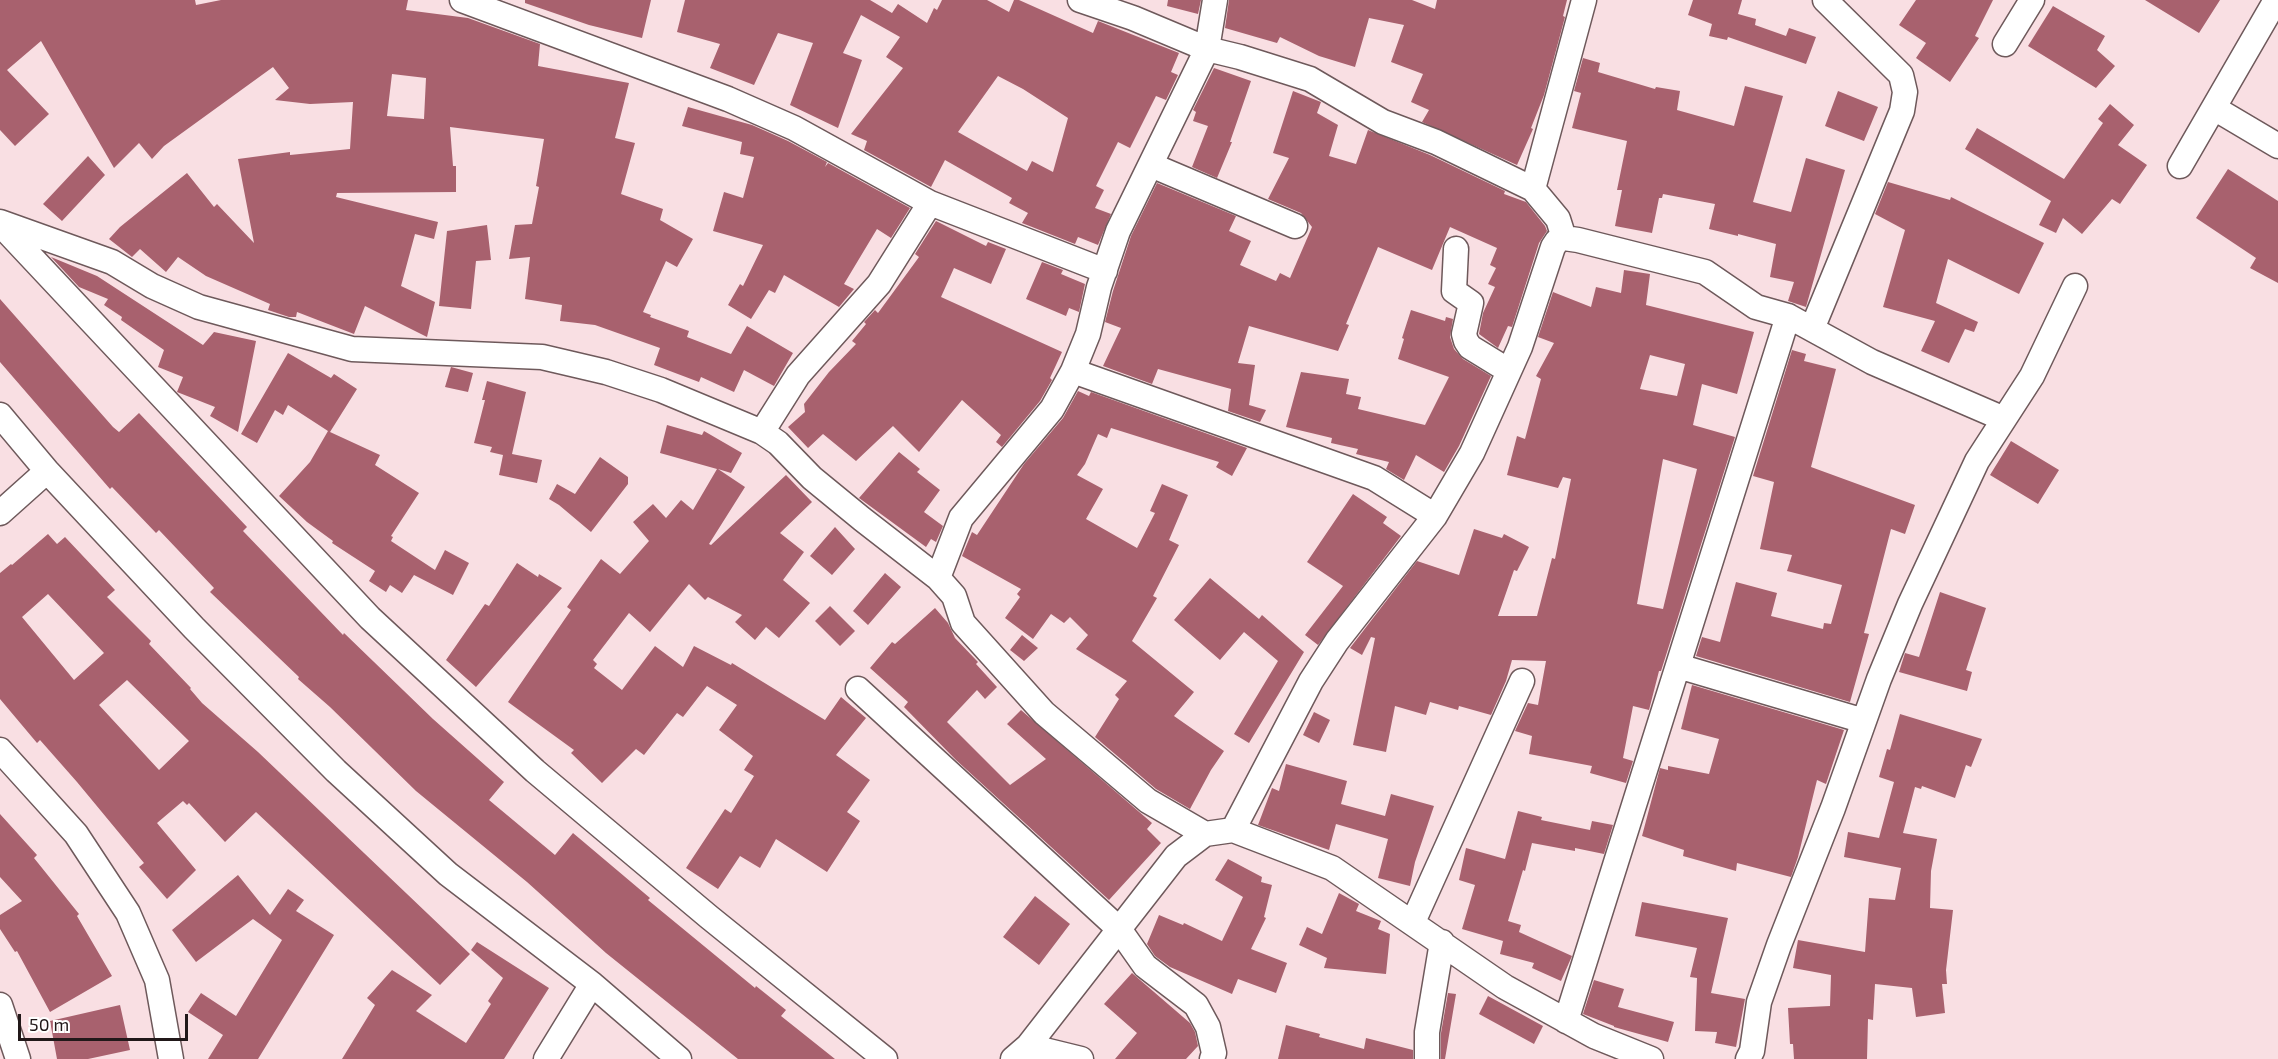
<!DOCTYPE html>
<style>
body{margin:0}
#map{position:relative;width:2278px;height:1059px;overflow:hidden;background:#f9dfe3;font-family:"Exo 2",sans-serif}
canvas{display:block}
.scale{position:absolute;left:18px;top:1014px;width:170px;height:27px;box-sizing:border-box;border:3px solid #211819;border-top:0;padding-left:8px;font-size:18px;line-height:21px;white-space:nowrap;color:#211819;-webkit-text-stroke:4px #fff;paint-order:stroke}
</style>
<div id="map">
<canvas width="2278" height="1059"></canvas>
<div class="scale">50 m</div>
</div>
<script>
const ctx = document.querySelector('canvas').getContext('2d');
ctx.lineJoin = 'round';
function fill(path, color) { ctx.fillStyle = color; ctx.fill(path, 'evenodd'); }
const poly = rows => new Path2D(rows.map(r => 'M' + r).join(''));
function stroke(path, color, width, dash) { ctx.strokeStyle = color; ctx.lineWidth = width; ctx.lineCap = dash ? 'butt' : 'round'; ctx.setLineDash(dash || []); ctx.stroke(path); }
const building = poly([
 [0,0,195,0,196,5,221,0,408,0,406,10,468,18,540,44,538,66,629,83,615,138,635,143,621,194,663,209,660,220,693,239,677,267,666,261,643,312,651,315,650,317,689,331,687,337,731,354,747,326,793,353,774,386,744,370,734,392,701,377,699,382,654,365,660,348,595,325,560,321,562,305,525,299,530,257,509,259,515,225,532,224,539,187,536,186,544,139,450,127,453,166,456,166,456,192,337,193,336,197,438,222,434,239,415,234,401,286,435,302,427,337,365,306,354,334,297,312,296,317,289,317,268,310,270,304,206,276,178,257,166,272,140,249,132,257,109,239,120,227,187,173,214,207,217,204,254,243,238,159,290,152,290,155,350,149,353,102,310,104,275,100,289,88,273,67,164,146,152,159,139,143,114,168,41,41,7,70,49,114,15,146,0,130],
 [392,74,426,78,424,119,387,116],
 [525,0,651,0,642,38,589,25,525,3],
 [685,0,870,0,892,13,898,4,927,23,934,8,937,10,942,0,987,0,1009,12,1014,0,1019,0,1093,33,1098,21,1179,53,1171,72,1178,75,1166,100,1156,96,1130,148,1118,142,1096,186,1104,190,1095,208,1111,214,1098,245,1078,237,1075,244,1022,223,1028,213,1009,203,1012,198,945,160,931,187,864,150,867,141,851,134,903,68,886,57,900,37,861,15,843,53,862,60,838,128,790,105,813,43,778,33,754,85,710,68,720,44,677,32],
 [998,76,1023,89,1068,118,1053,172,1032,161,1027,171,958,132],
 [1168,0,1201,0,1198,14,1167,6],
 [1229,0,1412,0,1435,9,1437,0,1567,0,1563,16,1565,17,1544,95,1531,128,1533,129,1517,165,1422,122,1429,110,1411,102,1423,74,1391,62,1404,25,1369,18,1355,67,1319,56,1280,37,1277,43,1225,28],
 [1693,0,1742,0,1738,14,1756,19,1755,25,1786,36,1789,28,1816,37,1806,64,1728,37,1727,40,1709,36,1712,24,1688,15],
 [1916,0,1993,0,1975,36,1979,38,1950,82,1916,58,1926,43,1899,25],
 [2145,0,2220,0,2199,33],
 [2053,6,2105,36,2097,50,2115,66,2096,88,2028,46],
 [1583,58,1600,63,1598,72,1655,89,1656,87,1680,91,1677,110,1734,126,1745,86,1783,96,1753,202,1791,212,1806,158,1845,170,1806,307,1788,301,1794,282,1770,277,1776,244,1738,234,1738,236,1709,229,1715,204,1663,194,1662,198,1659,198,1652,233,1615,226,1622,190,1617,190,1627,141,1572,128,1581,93,1574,91],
 [1214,68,1251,81,1230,142,1232,142,1217,178,1192,167,1208,126,1193,121,1196,112,1193,110],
 [1293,91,1321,102,1317,113,1338,125,1329,156,1356,164,1368,130,1430,155,1505,191,1504,194,1526,202,1545,226,1547,231,1539,243,1512,327,1508,326,1498,348,1479,334,1483,313,1495,287,1488,284,1496,268,1490,265,1497,248,1450,227,1432,270,1378,247,1346,324,1349,325,1338,351,1249,326,1238,363,1255,365,1249,405,1266,410,1260,422,1228,411,1231,389,1158,369,1152,384,1103,366,1121,328,1105,322,1113,291,1131,236,1157,183,1236,216,1229,231,1251,241,1240,265,1276,281,1280,273,1290,278,1312,227,1301,213,1268,199,1289,158,1273,153],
 [1838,91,1878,107,1864,141,1825,126],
 [2110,104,2134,125,2118,145,2147,165,2120,204,2112,199,2082,234,2063,218,2056,233,2039,225,2051,201,1965,149,1977,128,2064,179,2103,123,2098,119],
 [688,107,752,125,788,141,827,162,825,167,828,163,910,208,891,238,877,229,844,284,854,289,839,307,784,275,775,293,769,290,751,319,728,305,740,284,743,286,763,245,713,231,724,192,743,198,754,157,740,154,742,142,682,126],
 [88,156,105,175,62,221,43,204],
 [2228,169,2278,201,2278,283,2250,268,2256,258,2196,218],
 [1888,182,1950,200,1951,197,2044,243,2019,294,1948,259,1936,303,1978,322,1974,332,1965,329,1949,363,1921,351,1935,321,1883,307,1905,230,1875,214],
 [936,221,986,246,988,242,1006,249,991,284,954,268,941,297,1062,352,1050,378,1052,380,1040,401,1002,447,996,442,1001,435,962,400,919,452,893,426,856,461,823,434,808,448,788,427,805,412,804,404,829,372,856,344,852,341,866,324,864,322,875,310,878,313,919,257,915,254],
 [487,225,491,260,476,261,471,309,439,306,447,231],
 [51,257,97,276,203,345,214,332,256,341,238,432,210,416,215,407,177,392,183,377,158,367,164,350,121,320,122,317,104,305,108,299,79,287],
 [1042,262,1063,270,1061,274,1085,284,1079,312,1069,308,1066,316,1026,299],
 [1624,270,1650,274,1646,305,1754,332,1737,394,1702,384,1693,425,1735,437,1661,671,1659,671,1649,710,1633,706,1623,758,1633,761,1626,783,1590,773,1592,766,1529,754,1532,736,1515,731,1528,703,1538,705,1546,661,1512,660,1506,681,1491,715,1459,706,1458,710,1430,702,1426,715,1395,706,1386,752,1353,745,1375,638,1371,637,1362,655,1350,648,1417,561,1459,575,1474,529,1502,538,1504,534,1529,547,1517,571,1514,570,1498,616,1537,616,1552,558,1555,559,1571,479,1563,477,1558,488,1507,475,1517,436,1525,439,1541,379,1536,376,1554,343,1538,337,1553,292,1591,307,1596,287,1621,293],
 [1650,355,1685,364,1677,396,1640,389],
 [1663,459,1697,469,1663,609,1637,604],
 [0,299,113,427,119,432,139,413,247,527,243,531,343,635,344,633,433,719,504,782,489,800,555,855,573,833,650,898,648,900,755,988,756,986,786,1010,781,1016,835,1059,738,1059,606,953,527,882,416,791,330,707,298,679,299,677,210,592,214,588,159,530,156,533,112,487,110,489,0,362],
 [1411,310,1445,321,1446,317,1453,319,1450,337,1454,349,1463,359,1491,376,1459,446,1444,472,1416,455,1404,480,1386,469,1389,462,1356,454,1358,449,1331,443,1332,438,1286,427,1301,372,1349,379,1346,394,1361,397,1358,409,1425,425,1449,377,1398,359,1404,339,1402,338],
 [1792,350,1806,354,1804,361,1836,369,1811,467,1915,505,1905,534,1891,529,1864,633,1869,634,1850,702,1696,656,1702,637,1720,642,1736,582,1777,593,1771,616,1823,629,1824,623,1831,624,1842,585,1787,571,1792,555,1760,549,1774,482,1753,476],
 [288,353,331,378,334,374,357,389,330,432,380,455,375,465,419,493,391,536,393,537,391,541,435,570,445,550,469,563,453,595,414,575,402,593,390,585,386,592,369,581,375,571,332,543,333,541,307,522,279,496,310,462,328,431,288,405,283,415,275,410,257,443,241,434],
 [451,367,473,373,468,392,445,387],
 [487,381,526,392,512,454,542,460,537,483,499,475,503,455,490,452,492,447,474,443,485,400,482,400],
 [1078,391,1089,396,1091,392,1247,448,1232,476,1216,467,1219,462,1111,428,1107,438,1098,434,1085,464,1077,475,1103,489,1086,519,1137,548,1155,513,1150,511,1162,484,1188,495,1169,540,1179,545,1153,596,1157,598,1132,641,1194,692,1174,716,1224,751,1211,770,1190,809,1156,789,1095,737,1119,699,1115,695,1127,681,1076,649,1088,635,1070,617,1064,623,1051,614,1033,639,1005,618,1020,597,1017,594,1021,589,962,556,972,532,977,535,1024,464,1063,418],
 [667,425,702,435,704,431,742,453,731,473,718,469,745,487,709,544,711,545,786,475,812,502,780,533,804,552,783,580,810,603,779,638,766,627,755,640,735,622,742,615,708,597,705,600,689,584,650,632,629,613,593,660,597,664,594,668,622,690,655,646,683,667,694,646,731,665,732,663,825,720,841,697,866,718,836,755,870,780,847,812,860,821,827,872,776,839,760,868,740,856,718,889,686,868,725,809,731,813,754,776,744,770,753,756,719,730,737,705,707,686,683,717,677,713,644,755,636,749,602,783,571,753,574,750,508,702,571,610,567,607,601,559,620,574,649,541,633,522,653,504,666,518,681,500,693,510,717,469,660,453],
 [2011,441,2059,470,2038,504,1990,475],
 [899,452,920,469,917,472,940,490,924,512,943,526,936,542,931,539,926,547,859,498],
 [600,457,628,477,628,484,591,532,559,505,549,499,557,484,575,494],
 [1353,494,1387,517,1383,523,1401,536,1318,645,1305,635,1343,586,1307,562],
 [835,527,855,549,832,575,810,556],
 [48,534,57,544,65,537,115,590,107,597,151,641,149,644,191,688,190,689,202,703,258,752,470,954,440,985,256,812,225,842,189,803,187,805,183,801,157,823,196,870,167,899,139,867,144,863,77,782,40,740,37,743,0,699,0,573,11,564,12,565],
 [48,594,104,653,74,680,22,617],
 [127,680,189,741,159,770,99,705],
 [517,563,538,577,539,574,562,588,476,687,446,660,485,604,489,606],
 [885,573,901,587,868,625,853,611],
 [1210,578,1259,619,1262,615,1304,652,1249,743,1234,734,1278,661,1244,632,1220,660,1174,620],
 [1940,592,1986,608,1966,670,1972,672,1967,691,1899,672,1905,653,1919,657],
 [830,606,855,631,840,646,815,621],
 [935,608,948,623,955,638,978,662,976,664,997,687,985,699,977,690,947,722,1010,785,1046,759,1007,724,1021,710,1152,823,1147,829,1161,843,1109,900,956,760,904,707,908,702,870,668,892,642,895,644],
 [1022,635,1038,648,1024,661,1010,650],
 [1692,685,1844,730,1826,784,1817,780,1798,857,1791,877,1737,863,1736,871,1683,856,1684,850,1642,836,1660,768,1668,770,1668,766,1709,774,1719,739,1681,729],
 [1314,712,1330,720,1319,743,1303,735],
 [1900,714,1982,739,1971,767,1966,765,1955,798,1922,786,1921,789,1915,787,1903,833,1937,839,1931,871,1930,908,1953,910,1946,970,1947,984,1942,984,1945,1013,1916,1017,1912,988,1875,984,1873,1020,1868,1019,1867,1059,1794,1059,1793,1044,1790,1044,1788,1008,1830,1006,1831,975,1793,968,1798,940,1865,952,1869,898,1895,900,1901,868,1844,857,1848,832,1879,838,1894,782,1879,777,1887,749,1890,750],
 [1286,764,1347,781,1341,804,1385,816,1391,794,1434,806,1415,862,1410,886,1378,878,1388,839,1336,824,1329,850,1258,825,1272,788,1279,791],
 [1518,811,1542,817,1541,820,1590,830,1592,821,1613,825,1604,854,1575,848,1575,851,1532,843,1525,871,1523,870,1508,921,1521,925,1519,932,1572,956,1561,981,1532,968,1534,963,1500,954,1503,941,1462,929,1475,885,1459,880,1466,848,1505,859],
 [0,814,37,855,34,858,79,914,77,916,112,976,50,1012,17,951,15,952,0,929,0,915,22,901,0,877],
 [1228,859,1262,877,1261,882,1272,885,1264,917,1266,918,1251,949,1287,963,1276,993,1238,979,1232,994,1170,967,1155,956,1147,944,1159,915,1183,925,1184,923,1222,941,1243,897,1215,880],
 [238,875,270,915,288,889,304,900,296,911,334,935,258,1059,208,1059,223,1035,188,1012,201,993,236,1016,282,940,253,919,196,962,172,930],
 [1339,893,1359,904,1356,911,1381,921,1378,929,1390,934,1386,974,1324,968,1327,958,1299,945,1307,927,1322,934],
 [1035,896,1070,924,1039,965,1003,937],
 [1642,902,1728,918,1711,993,1745,999,1736,1047,1715,1043,1717,1032,1695,1031,1697,978,1690,977,1697,948,1635,936],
 [477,942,549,988,504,1059,342,1059,375,1005,367,998,392,970,432,995,416,1011,466,1043,491,1004,488,1001,503,978,471,950],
 [1132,973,1190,1023,1195,1032,1198,1046,1186,1059,1115,1059,1137,1033,1104,1004],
 [1594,980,1624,989,1618,1007,1674,1022,1668,1042,1614,1027,1614,1026,1583,1014],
 [1448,993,1456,994,1445,1059,1441,1059,1441,1033],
 [1488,996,1543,1026,1534,1044,1479,1014],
 [120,1005,130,1050,88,1059,57,1059,50,1021],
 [1286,1025,1320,1034,1319,1037,1364,1049,1366,1038,1413,1050,1413,1059,1278,1059]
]);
const minor = poly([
 [462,0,728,99,794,128,930,203],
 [1080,0,1133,18,1207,49,1240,57,1310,79,1383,122,1436,142,1533,189,1558,219,1564,238],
 [2005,44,2032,0],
 [2214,108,2278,146],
 [1151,165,1295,226],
 [2180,166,2276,0],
 [1533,189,1584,0],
 [0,222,112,262,152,286,199,307,352,349,542,357,606,372,661,390,762,432,778,443,812,478,862,519,938,578,954,596,963,623,1044,713,1148,801,1205,834],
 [2,226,370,618,535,771,709,917,885,1059],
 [1456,249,1454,291,1471,303,1464,334,1466,341,1470,347,1509,371],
 [1812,329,1902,111,1905,92,1901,75,1825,0],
 [1073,371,1374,478,1435,516],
 [0,415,47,471,194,628,336,771,448,874,592,984,679,1059],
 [762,432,798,375,879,284,930,203,1105,271],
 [0,513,47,471],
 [938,578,961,518,1052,409,1073,371,1088,334,1099,287,1118,231,1207,49,1215,0],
 [1678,666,1864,721],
 [858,689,1119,929,1145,966,1196,1005,1208,1027,1214,1053,1212,1059],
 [0,750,76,834,128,913,157,980,171,1059],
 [1233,830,1311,681,1337,641,1435,516,1472,453,1520,347,1553,247,1557,241,1564,238,1578,240,1705,272,1756,307,1788,316,1872,362,2004,419],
 [1413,922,1522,681],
 [0,1005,18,1059],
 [1566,1021,1788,316],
 [1028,1046,1081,1059],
 [546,1059,592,984],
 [1013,1059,1028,1046,1176,856,1205,834,1233,830,1332,868,1505,987,1594,1036,1651,1059],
 [1427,1059,1427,1032,1442,942],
 [1748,1059,1752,1051,1759,1002,1779,945,1833,808,1879,679,1910,604,1977,461,2032,376,2075,286]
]);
fill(building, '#a8616e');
stroke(minor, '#6e595b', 27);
stroke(minor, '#fff', 24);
</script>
